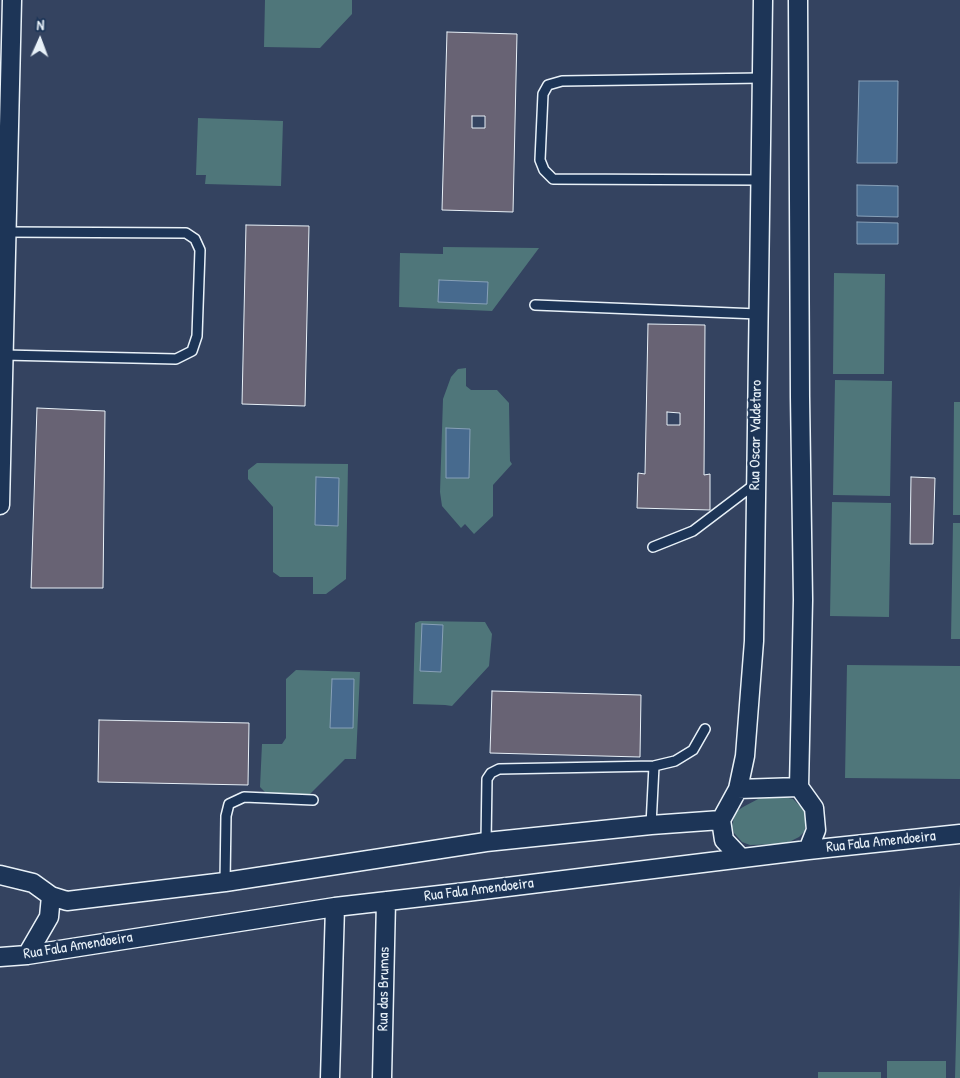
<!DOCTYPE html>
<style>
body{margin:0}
#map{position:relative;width:960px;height:1078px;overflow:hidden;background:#344360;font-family:"Patrick Hand",sans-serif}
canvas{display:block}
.north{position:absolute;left:15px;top:15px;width:50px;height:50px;-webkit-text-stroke:4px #1d3557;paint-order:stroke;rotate:2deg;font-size:14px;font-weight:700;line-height:20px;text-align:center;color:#e8f1f8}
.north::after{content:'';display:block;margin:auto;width:18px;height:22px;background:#e8f1f8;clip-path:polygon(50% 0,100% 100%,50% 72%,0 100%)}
</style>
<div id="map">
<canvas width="960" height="1078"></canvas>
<div class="north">N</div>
</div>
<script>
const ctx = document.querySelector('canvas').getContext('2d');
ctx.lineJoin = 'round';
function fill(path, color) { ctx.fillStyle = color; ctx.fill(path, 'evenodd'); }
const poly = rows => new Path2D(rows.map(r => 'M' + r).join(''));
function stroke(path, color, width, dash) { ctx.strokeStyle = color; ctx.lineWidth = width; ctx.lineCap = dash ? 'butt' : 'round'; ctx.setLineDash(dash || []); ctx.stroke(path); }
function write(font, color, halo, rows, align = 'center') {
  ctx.font = font + ' "Patrick Hand",sans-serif'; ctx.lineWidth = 4.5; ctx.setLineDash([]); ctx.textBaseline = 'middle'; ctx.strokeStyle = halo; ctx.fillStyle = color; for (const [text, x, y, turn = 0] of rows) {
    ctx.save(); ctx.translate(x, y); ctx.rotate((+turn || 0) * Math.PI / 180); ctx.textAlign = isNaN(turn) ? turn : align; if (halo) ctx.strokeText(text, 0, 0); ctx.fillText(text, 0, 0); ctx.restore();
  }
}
const green = poly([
 [265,0,352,0,352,14,320,48,264,47],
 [198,118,283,121,281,186,205,184,206,175,196,175],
 [443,247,539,248,492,311,399,307,400,253,443,254],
 [834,273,885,274,884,374,833,374],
 [466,368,466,386,471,390,497,390,509,403,510,461,512,464,493,485,493,516,474,534,465,524,461,528,442,506,440,492,443,399,451,377,458,369],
 [835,380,892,381,890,496,833,495],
 [954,402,960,402,960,515,953,515],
 [257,463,348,464,346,579,326,594,313,594,313,577,280,577,273,572,273,507,248,479,248,470],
 [832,502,891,503,889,617,830,616],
 [953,523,960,523,960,639,951,639],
 [420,621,485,622,492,634,489,666,452,706,445,705,413,704,415,623],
 [847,665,960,666,960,779,845,778],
 [296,670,360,672,356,759,345,759,309,795,267,794,260,787,262,744,282,744,286,738,286,679],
 [775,796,784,797,793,799,805,811,807,814,806,824,804,832,799,837,791,841,782,844,750,845,742,842,734,833,732,826,734,818,737,811,743,807,760,798],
 [960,884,960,1078,955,1078],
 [887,1061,946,1061,946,1078,887,1078],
 [818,1072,881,1072,881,1078,818,1078]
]);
const water = poly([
 [859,81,898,81,897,163,857,163,859,81],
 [857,185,898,186,898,217,857,216,857,185],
 [857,222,898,223,898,244,857,244,857,222],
 [439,280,488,282,487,304,438,302,439,280],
 [446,428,470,429,469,478,446,478,446,428],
 [316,477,339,478,338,526,315,525,316,477],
 [422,624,443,625,441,672,420,671,422,624],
 [332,679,354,679,353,728,330,728,332,679]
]);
const building = poly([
 [447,32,517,34,513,212,442,210,447,32],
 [472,116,485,116,485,128,472,128,472,116],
 [246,225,309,226,305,406,242,404,246,225],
 [648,324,705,325,704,475,710,474,710,510,637,508,638,473,645,474,648,324],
 [667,412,680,413,680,425,667,425,667,412],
 [37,408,105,411,103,588,31,588,37,408],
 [911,477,935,478,933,544,910,544,911,477],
 [492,691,641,695,640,757,490,753,492,691],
 [99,720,249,723,248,785,98,782,99,720]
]);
const lane = poly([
 [760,180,553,179,544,170,540,160,543,94,548,85,562,81,761,78],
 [535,305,758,314],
 [4,355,176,359,192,351,197,336,200,250,195,239,186,233,7,232],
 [653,547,693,531,755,484],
 [651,825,654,766],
 [486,842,487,779,491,773,499,769,654,766,675,761,693,750,705,729],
 [225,882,226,816,229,804,244,797,313,800]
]);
const street = poly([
 [798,0,800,397,803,600,799,787,814,808,816,830,808,850],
 [0,505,12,0],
 [738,789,799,787],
 [741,858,724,840,721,820,738,789,745,756,754,641,763,0],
 [0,875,33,883,51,896,67,901,225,882,486,842,651,825,721,820],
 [27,955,49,917,51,896],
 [0,957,27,955,335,907,466,892,808,850,960,834],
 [330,1078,335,907],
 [382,1078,386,901]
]);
const streetNames = [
 ["Rua Oscar Valdetaro",756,435,-89],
 ["Rua Fala Amendoeira",881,842,-6],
 ["Rua Fala Amendoeira",479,890,-7],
 ["Rua Fala Amendoeira",78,946,-9],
 ["Rua das Brumas",384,989,-89]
];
fill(green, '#4f767a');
fill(water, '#476a8e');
stroke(water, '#87a0b8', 1);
fill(building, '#686374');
stroke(building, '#e8f1f8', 1);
stroke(lane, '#e8f1f8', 12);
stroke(street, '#e8f1f8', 21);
stroke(lane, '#1d3557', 9);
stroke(street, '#1d3557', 18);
write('15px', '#e8f1f8', '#1d3557', streetNames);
</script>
